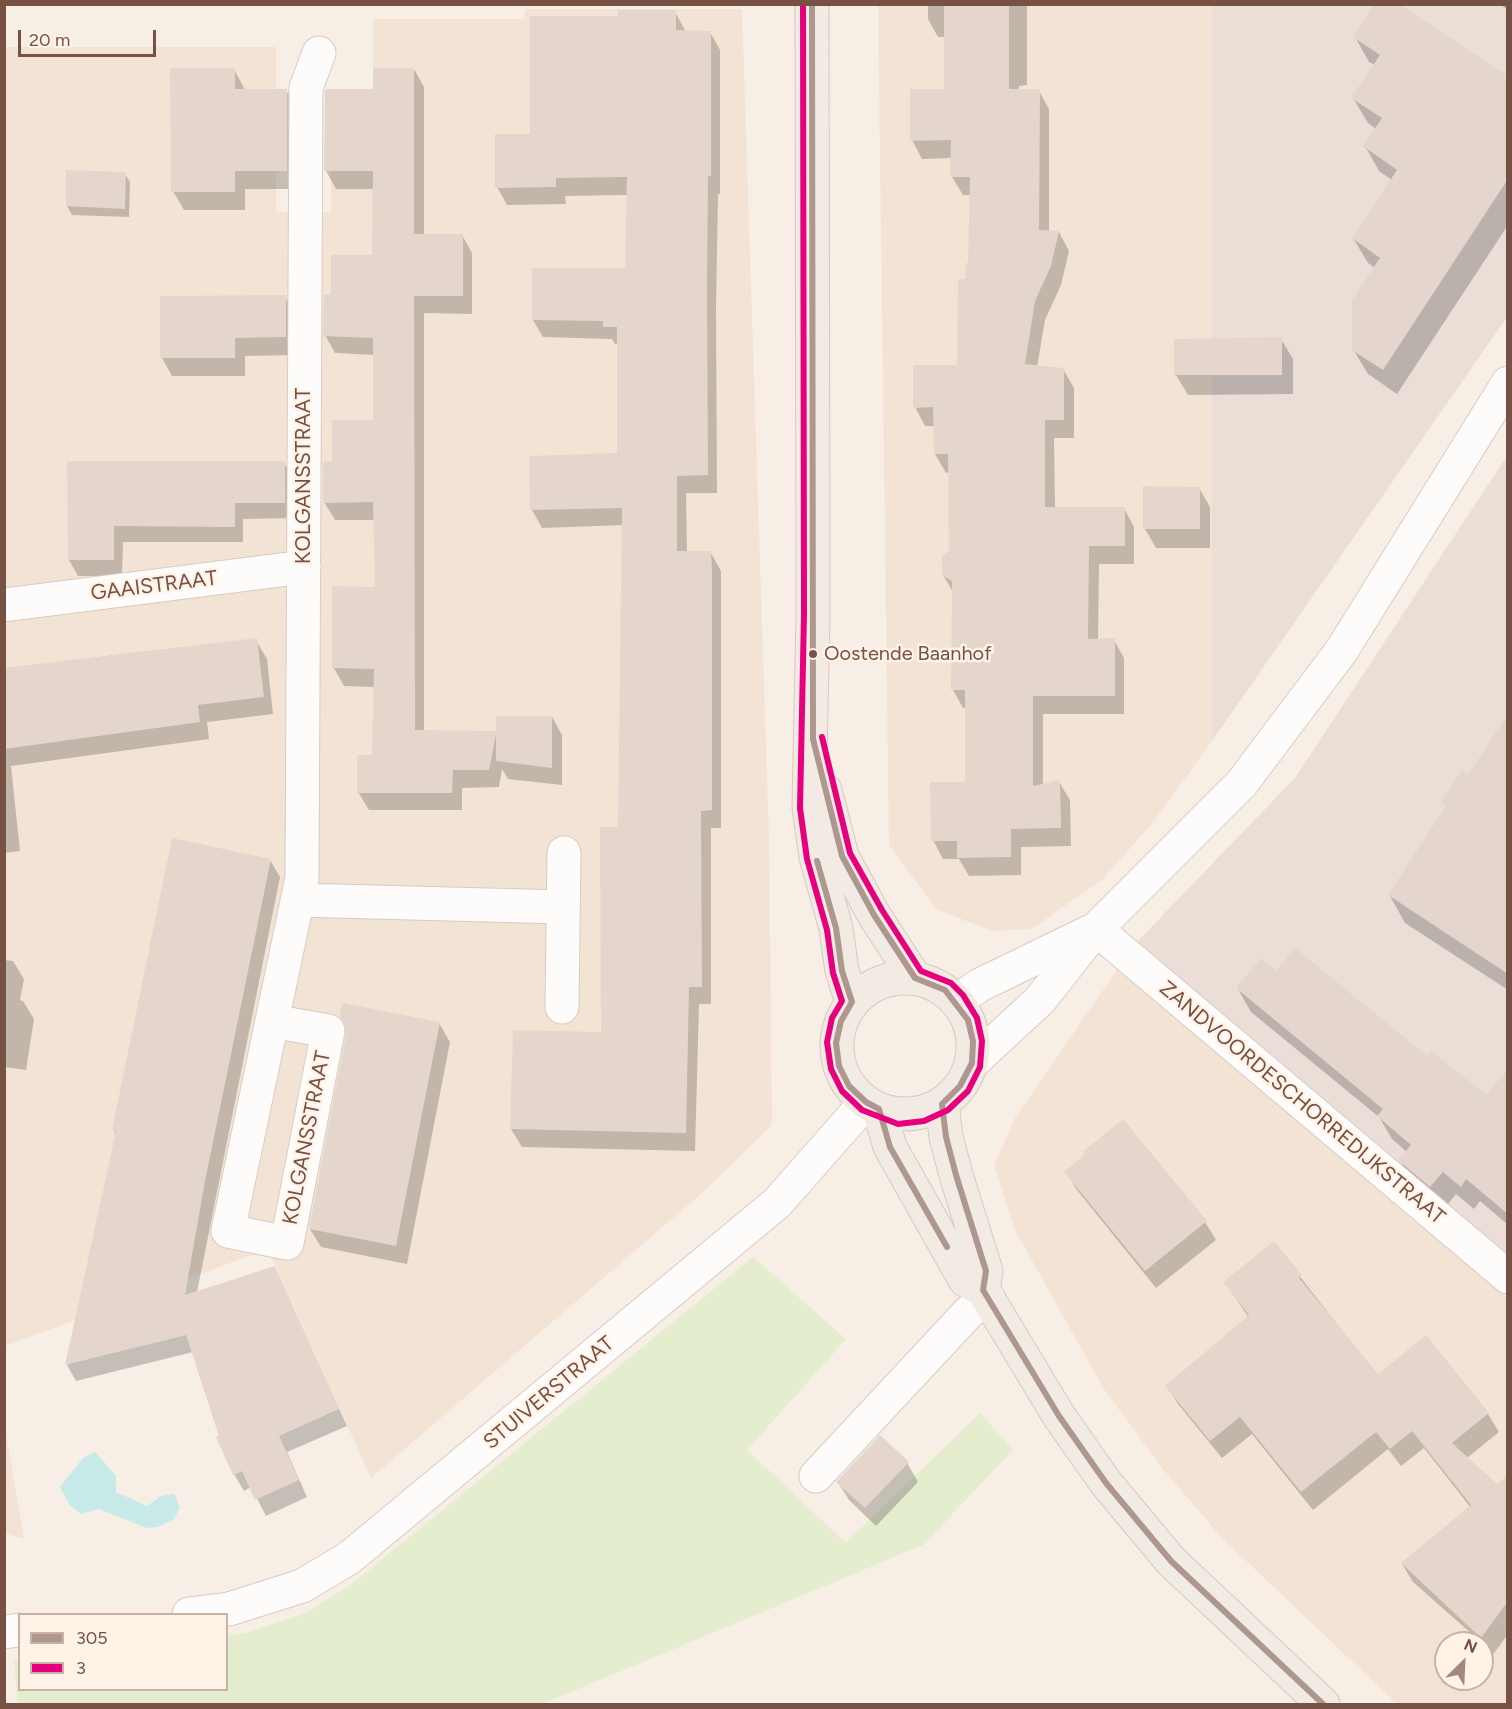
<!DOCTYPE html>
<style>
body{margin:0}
#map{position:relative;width:1512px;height:1709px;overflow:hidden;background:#f7eee5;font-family:Figtree,sans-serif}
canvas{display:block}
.frame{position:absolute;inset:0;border:6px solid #765144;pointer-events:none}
.legend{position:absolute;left:18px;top:1613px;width:210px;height:78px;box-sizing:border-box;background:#fff3e7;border:2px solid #c8b2a6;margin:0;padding:8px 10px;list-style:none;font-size:18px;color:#765144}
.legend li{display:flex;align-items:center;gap:12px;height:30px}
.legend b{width:30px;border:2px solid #c8b2a6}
.north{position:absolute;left:1434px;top:1631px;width:60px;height:60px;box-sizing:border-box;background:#fff3e7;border:2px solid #c8b2a6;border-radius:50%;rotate:24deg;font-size:16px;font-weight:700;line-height:24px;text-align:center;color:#765144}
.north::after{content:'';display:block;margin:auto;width:21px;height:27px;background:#a3887c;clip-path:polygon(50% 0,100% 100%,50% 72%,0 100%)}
.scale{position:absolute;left:18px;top:30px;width:138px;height:27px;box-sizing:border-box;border:3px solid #765144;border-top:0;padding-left:8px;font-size:18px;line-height:21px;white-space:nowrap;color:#765144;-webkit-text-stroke:4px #fff3e7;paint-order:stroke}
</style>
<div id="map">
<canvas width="1512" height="1709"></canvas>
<div class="frame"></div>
<ul class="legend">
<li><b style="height:8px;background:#ad978f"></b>305</li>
<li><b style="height:8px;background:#e6007e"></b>3</li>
</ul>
<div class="north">N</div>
<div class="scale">20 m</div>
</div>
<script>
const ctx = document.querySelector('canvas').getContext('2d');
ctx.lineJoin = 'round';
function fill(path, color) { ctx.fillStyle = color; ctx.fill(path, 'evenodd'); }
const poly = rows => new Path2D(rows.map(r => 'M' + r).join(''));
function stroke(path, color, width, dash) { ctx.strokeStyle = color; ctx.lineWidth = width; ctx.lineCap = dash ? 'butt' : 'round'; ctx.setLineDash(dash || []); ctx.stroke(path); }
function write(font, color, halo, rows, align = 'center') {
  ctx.font = font + ' Figtree,sans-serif'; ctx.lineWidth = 5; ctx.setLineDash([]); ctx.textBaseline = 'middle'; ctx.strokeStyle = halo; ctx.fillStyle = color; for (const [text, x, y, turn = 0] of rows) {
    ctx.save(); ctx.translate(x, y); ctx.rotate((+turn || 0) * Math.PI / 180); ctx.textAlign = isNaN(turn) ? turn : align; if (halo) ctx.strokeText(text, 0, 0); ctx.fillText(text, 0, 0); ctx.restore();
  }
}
const residential = poly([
 [878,5,1212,5,1212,741,1154,821,1104,878,1032,929,992,931,936,909,889,845],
 [525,9,742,9,769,839,772,1125,702,1193,371,1478,268,1249,5,1346,5,47,276,47,276,212,331,212,331,89,373,89,373,19,524,19],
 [1134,945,1507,1265,1508,1702,1505,1704,1397,1704,1222,1538,1163,1469,1104,1389,1015,1230,994,1165,1015,1118],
 [1446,1643,1482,1643,1482,1679,1446,1679],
 [5,1427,24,1539,5,1533]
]);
const industrial = poly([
 [1212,5,1507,5,1507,317,1212,741],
 [1507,456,1507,1265,1134,945,1295,778]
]);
const green = poly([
 [753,1257,846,1339,747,1450,846,1543,980,1413,1013,1450,923,1545,542,1704,18,1704,14,1660,19,1659,20,1690,226,1690,227,1635,245,1633,304,1614,353,1583]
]);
const water = poly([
 [95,1452,116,1476,116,1492,147,1506,161,1496,174,1494,180,1507,174,1519,158,1527,147,1528,99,1509,81,1514,69,1504,60,1487,83,1458]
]);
const shadow = poly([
 [928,4,1027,4,1027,85,1019,86,1019,91,1039,91,1049,109,1049,232,1059,232,1069,251,1061,285,1045,320,1037,367,1063,369,1074,388,1074,438,1054,438,1055,508,1124,508,1134,527,1134,564,1099,564,1098,640,1114,640,1124,658,1124,714,1043,714,1043,785,1059,782,1070,800,1071,846,1021,847,1021,875,969,876,959,859,943,859,933,840,966,783,967,708,963,708,953,690,953,592,943,575,950,552,949,472,946,473,935,454,935,426,925,426,915,407,959,367,970,265,971,195,963,195,952,177,952,158,922,159,912,140,946,91,946,37,938,37,928,19],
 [1499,4,1508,4,1508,10],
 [675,12,686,32,710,32,720,50,720,194,718,194,716,308,717,493,686,493,687,553,711,553,721,571,721,828,711,828,711,1004,699,1004,695,1151,522,1147,511,1129,603,1034,619,829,624,525,542,528,532,510,619,455,618,344,615,344,612,339,543,337,533,320,626,270,628,195,565,196,566,204,507,205,497,187,531,136,620,18],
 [1355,37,1508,78,1508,225,1397,394,1368,374,1353,349,1375,268,1368,263,1353,238,1392,180,1379,171,1365,146,1376,129,1368,123,1353,98,1375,65,1369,62],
 [234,69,245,90,286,90,297,109,297,189,245,189,245,210,184,210,173,191],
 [414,69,424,87,424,235,462,235,472,253,472,314,424,313,424,732,497,732,552,717,562,735,562,785,508,779,502,769,499,787,462,788,462,810,369,810,358,792,374,757,375,687,344,686,334,668,376,589,375,520,335,520,324,502,334,462,374,421,374,355,335,353,325,335,333,297,373,257,374,189,336,189,326,171,374,90],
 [125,174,130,182,129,217,72,215,67,206],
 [285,297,296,315,296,355,245,356,245,376,172,376,162,358],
 [1281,339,1293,359,1293,394,1188,395,1176,375],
 [68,463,284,463,294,479,294,518,243,519,243,542,123,542,122,576,78,576,69,560],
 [1145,488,1199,488,1210,507,1210,548,1156,548,1145,529],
 [257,642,267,659,273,714,207,722,209,739,11,766,20,851,4,853,4,669,148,651,150,654],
 [1508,717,1508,990,1405,923,1390,896,1447,808,1443,802,1468,777],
 [270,860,280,877,197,1292,275,1268,347,1426,287,1452,307,1497,266,1516,251,1487,244,1491,234,1474,193,1352,76,1381,67,1365,116,1135,114,1130],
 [4,960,13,961,24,979,20,1000,23,1001,34,1019,26,1070,4,1067],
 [1276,973,1427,1058,1508,1118,1508,1225,1480,1201,1474,1209,1456,1194,1444,1209,1413,1183,1400,1160,1407,1152,1392,1139,1379,1117,1251,1012,1238,989],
 [439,1023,450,1042,407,1264,321,1247,310,1229],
 [1066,1172,1205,1222,1216,1240,1156,1288,1077,1190],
 [1274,1243,1377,1376,1488,1414,1499,1432,1467,1458,1508,1495,1508,1634,1492,1656,1482,1643,1413,1582,1402,1564,1471,1508,1424,1448,1401,1466,1388,1449,1313,1510,1252,1434,1222,1458,1178,1404,1167,1386,1249,1318,1225,1282],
 [907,1463,918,1482,876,1526,849,1500,838,1482]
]);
const building = poly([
 [944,4,1009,4,1009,89,1040,89,1039,230,1059,231,1051,266,1035,301,1025,364,1064,368,1064,420,1045,420,1045,507,1125,507,1125,546,1089,546,1088,639,1115,638,1115,696,1033,696,1033,786,1060,780,1061,828,1011,829,1011,857,957,858,957,841,931,841,930,782,965,782,965,690,951,690,952,581,942,575,942,556,949,551,948,454,934,454,933,407,913,408,913,365,957,365,958,279,965,279,966,263,968,263,970,177,950,177,951,140,910,141,910,89,944,89],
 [1374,4,1400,4,1508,76,1508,179,1383,370,1352,350,1352,300,1380,258,1352,238,1397,170,1363,146,1382,118,1351,98,1380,55,1353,37],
 [618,10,676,10,676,30,711,31,711,176,708,176,707,289,708,475,677,476,677,551,711,551,712,570,712,810,701,811,702,987,689,987,686,1133,510,1129,513,1030,601,1032,600,827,618,827,622,508,530,510,529,456,617,453,617,327,603,327,603,321,532,320,532,268,625,268,627,177,556,178,556,187,495,188,495,134,530,134,530,16,618,16],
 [170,68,235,68,235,89,287,89,287,171,235,171,235,192,171,192],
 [373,68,414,68,414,234,463,234,463,296,414,296,415,730,496,731,496,716,552,716,552,768,496,761,496,734,489,770,453,770,452,793,357,793,357,755,372,755,374,669,332,668,332,586,375,587,373,502,323,503,323,461,332,461,332,420,373,420,373,338,323,336,324,295,331,295,331,255,372,255,373,171,324,171,325,91,326,89,373,89],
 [66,170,126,172,125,209,66,206],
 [286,295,286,337,235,338,235,358,160,358,160,296],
 [1282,337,1282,375,1174,375,1174,339],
 [67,461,285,461,285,503,235,503,235,527,114,526,114,560,68,560],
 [1143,486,1200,487,1200,529,1143,529],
 [257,638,264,697,198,705,200,722,4,749,4,668],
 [1508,714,1508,974,1388,895,1446,806,1441,802,1462,770,1468,775],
 [172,838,271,859,205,1181,185,1295,275,1266,339,1409,279,1436,299,1480,255,1500,242,1471,233,1475,216,1437,219,1436,186,1335,65,1365,116,1131,112,1130],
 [1295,948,1427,1056,1431,1051,1486,1095,1508,1069,1508,1214,1466,1179,1461,1187,1443,1172,1430,1187,1398,1160,1411,1145,1377,1116,1383,1109,1236,988,1261,958,1276,971],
 [342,1003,440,1022,396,1246,309,1229,346,1035,345,1024,340,1017],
 [1123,1119,1207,1221,1145,1271,1064,1172,1085,1154,1083,1152],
 [1274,1241,1302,1275,1299,1278,1378,1374,1426,1335,1489,1413,1452,1443,1497,1484,1508,1475,1508,1601,1481,1638,1401,1563,1471,1505,1412,1431,1390,1449,1376,1432,1301,1492,1240,1417,1210,1441,1165,1386,1249,1315,1223,1282],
 [880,1435,909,1462,865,1508,836,1482]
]);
const minor = poly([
 [4,605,304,567],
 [297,900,563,907],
 [1096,929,1508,1277],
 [956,1001,980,985,1089,932],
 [562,1007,564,853],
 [272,1021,328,1031,287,1243,228,1231,302,878,306,88,319,53],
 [972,1063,1040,1000,1096,929,1242,783,1342,650,1508,383],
 [816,1476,969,1312,989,1299],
 [189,1614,229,1609,302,1586,349,1558,777,1203,866,1102],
 [4,1632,20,1630]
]);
const major = poly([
 [812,4,813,614,809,807,816,857,836,928,842,971,852,1002],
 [825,790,842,856,874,915,915,978],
 '837 1046a68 68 0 1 1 136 0a68 68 0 1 1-136 0Z',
 [942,1104,946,1137,956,1175,986,1271,983,1290],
 [879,1109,890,1147,965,1280,983,1290,1059,1416,1106,1483,1171,1561,1323,1704]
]);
const bus1 = poly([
 [812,4,813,739,842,856,874,915,915,978,945,990,968,1020,973,1041,972,1063,960,1086,942,1104,946,1137,956,1175,986,1271,983,1290,1059,1416,1106,1483,1171,1561,1323,1704],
 [817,861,836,928,842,971,852,1002,841,1021,836,1043,839,1066,849,1086,866,1102,879,1109,890,1147,947,1247]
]);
const bus2 = poly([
 [803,4,804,614,800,808,807,859,827,930,833,973,842,1001,832,1018,827,1042,831,1069,842,1091,862,1110,898,1124,924,1121,948,1110,968,1091,980,1067,982,1041,977,1018,963,995,951,983,921,971,882,910,850,853,822,737]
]);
const markers = [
 [813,654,5,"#765144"]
];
const busNames = [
 ["Oostende Baanhof",824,654]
];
const streetNames = [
 ["KOLGANSSTRAAT",304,476,-90],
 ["GAAISTRAAT",154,586,-7],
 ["ZANDVOORDESCHORREDIJKSTRAAT",1302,1103,40],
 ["KOLGANSSTRAAT",307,1138,-79],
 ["STUIVERSTRAAT",549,1393,-40]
];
fill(residential, '#f3e3d4');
fill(industrial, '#eaded7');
fill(green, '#e4edce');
fill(water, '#c7e9e8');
fill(shadow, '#0003');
fill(building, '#e4d6cd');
stroke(minor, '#d8cbc4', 35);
stroke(major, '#d6c9c2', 35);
stroke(minor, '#fefcfb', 33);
stroke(major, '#f2ebe3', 33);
stroke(bus1, '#ad978f', 6);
stroke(bus2, '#e6007e', 6);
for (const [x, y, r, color] of markers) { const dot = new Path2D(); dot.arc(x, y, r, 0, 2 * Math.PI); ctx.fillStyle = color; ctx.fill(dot); stroke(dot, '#fff3e7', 2); }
write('20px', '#765144', '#fff3e7', busNames, 'left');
write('21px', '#765144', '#fff3e7', streetNames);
</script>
